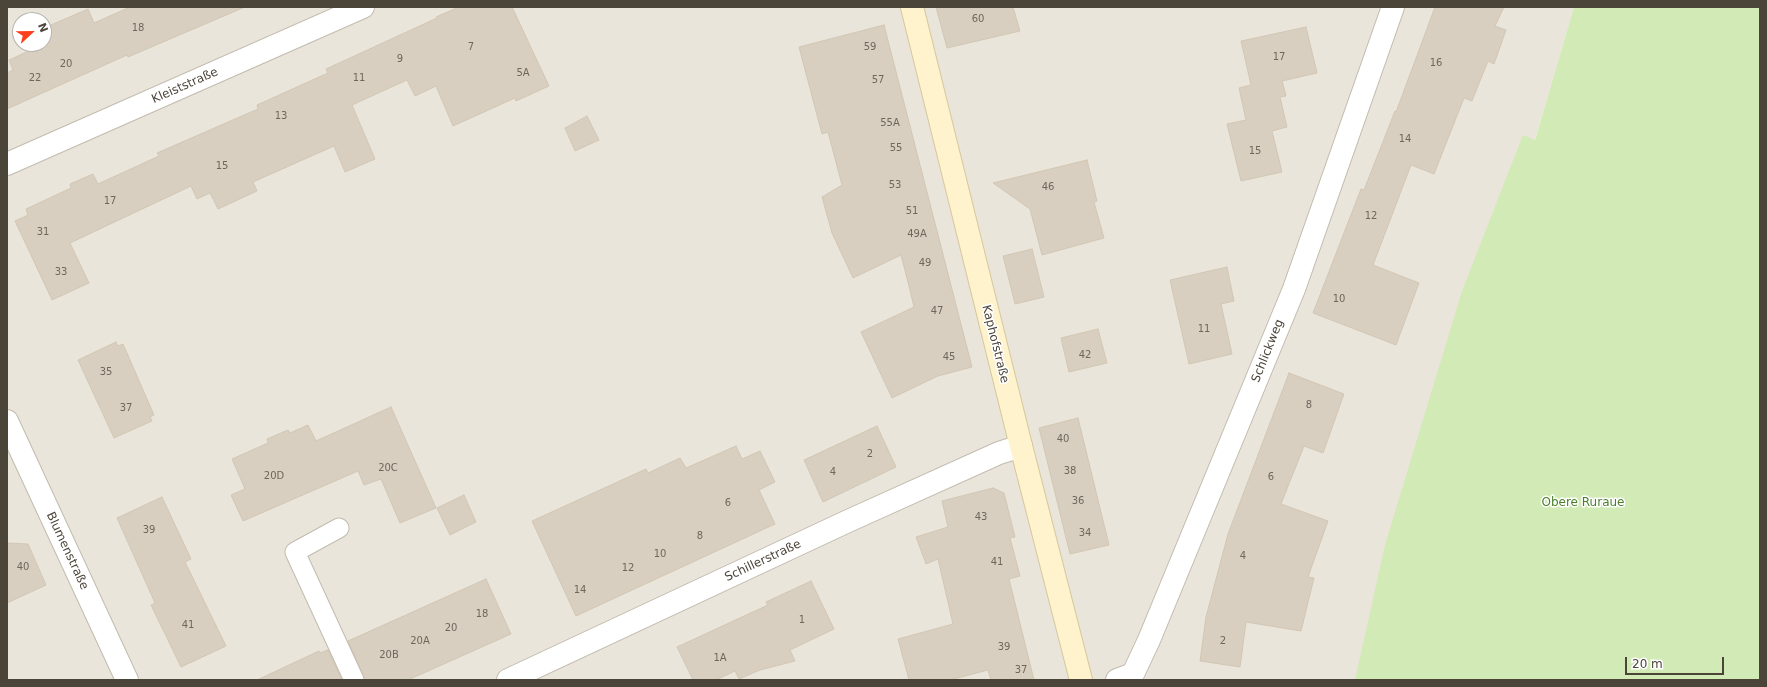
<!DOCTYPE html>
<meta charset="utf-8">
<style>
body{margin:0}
#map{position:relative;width:1767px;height:687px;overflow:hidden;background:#f6f3ec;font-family:"DejaVu Sans",sans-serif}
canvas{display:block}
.frame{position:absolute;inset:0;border:8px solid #4b4439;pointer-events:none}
.north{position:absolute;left:12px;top:12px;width:40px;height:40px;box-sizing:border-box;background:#fff;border:1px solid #b7b4b0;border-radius:50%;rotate:68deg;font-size:11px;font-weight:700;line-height:16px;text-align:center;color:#4b4439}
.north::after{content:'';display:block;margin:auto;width:14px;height:18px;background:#fc3f1d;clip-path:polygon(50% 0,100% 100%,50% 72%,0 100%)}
.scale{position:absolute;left:1625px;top:657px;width:99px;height:18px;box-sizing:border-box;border:2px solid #4b4439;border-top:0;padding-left:5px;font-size:12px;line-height:14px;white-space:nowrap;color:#4b4439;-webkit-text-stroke:3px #fff;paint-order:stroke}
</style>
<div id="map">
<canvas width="1767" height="687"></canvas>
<div class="frame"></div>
<div class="north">N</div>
<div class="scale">20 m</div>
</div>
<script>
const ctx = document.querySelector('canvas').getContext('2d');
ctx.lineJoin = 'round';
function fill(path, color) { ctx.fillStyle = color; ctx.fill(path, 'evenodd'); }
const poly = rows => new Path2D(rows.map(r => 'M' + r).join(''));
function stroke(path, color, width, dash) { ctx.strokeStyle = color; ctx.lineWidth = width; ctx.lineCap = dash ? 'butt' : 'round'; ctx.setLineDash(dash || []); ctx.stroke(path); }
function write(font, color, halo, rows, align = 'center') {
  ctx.font = font + ' "DejaVu Sans",sans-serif'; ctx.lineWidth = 3; ctx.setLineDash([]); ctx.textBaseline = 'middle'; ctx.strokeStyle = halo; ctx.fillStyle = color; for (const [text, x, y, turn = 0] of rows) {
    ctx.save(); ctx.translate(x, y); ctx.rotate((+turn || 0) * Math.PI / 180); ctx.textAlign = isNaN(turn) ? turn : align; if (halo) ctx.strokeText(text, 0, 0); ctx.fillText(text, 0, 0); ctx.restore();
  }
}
const residential = poly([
 [7,7,1574,7,1375,680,7,680],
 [20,20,44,20,44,44,20,44]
]);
const green = poly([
 [1574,7,1760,7,1760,680,1355,680,1385,545,1462,291,1523,135,1535,140]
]);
const building = poly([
 [130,7,245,7,128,57,127,55,7,109,7,73,13,70,9,60,44,44,44,28,88,9,94,23,130,7],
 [459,7,512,7,549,86,516,101,515,98,453,126,436,86,415,96,407,80,352,105,375,159,345,172,334,146,253,182,257,191,218,209,210,193,197,199,191,186,70,243,89,283,52,300,15,221,28,215,26,209,71,188,70,184,93,174,98,184,159,156,157,153,258,109,257,105,328,73,326,69,437,18,436,17,459,7],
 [936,7,1013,7,1020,31,947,48,936,7],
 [1435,7,1504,7,1495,26,1506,30,1494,64,1488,61,1472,101,1464,98,1434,174,1411,165,1373,265,1419,283,1396,345,1313,313,1361,189,1364,190,1395,111,1396,112,1435,7],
 [884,25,972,367,938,376,892,398,861,332,914,307,909,286,901,255,853,278,832,233,822,197,842,185,828,132,822,134,799,47,884,25],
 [1306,27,1317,73,1282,81,1286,96,1280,97,1287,127,1272,131,1282,172,1241,181,1227,124,1246,120,1239,88,1251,85,1241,41,1306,27],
 [587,116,599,140,575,151,565,128,587,116],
 [1087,160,1097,201,1094,202,1104,238,1042,255,1030,209,993,183,1087,160],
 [1032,249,1044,297,1015,304,1003,256,1032,249],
 [1227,267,1234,301,1221,304,1232,354,1189,364,1170,280,1227,267],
 [1098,329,1107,363,1069,372,1061,338,1098,329],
 [116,342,118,346,123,344,154,415,150,417,152,421,114,438,78,360,116,342],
 [1289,373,1344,394,1323,453,1304,446,1281,504,1328,521,1308,577,1314,578,1301,631,1246,622,1240,667,1200,661,1206,617,1228,534,1289,373],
 [391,407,436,508,400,523,381,479,364,485,358,471,243,521,231,495,245,489,232,459,268,443,267,439,288,430,290,433,308,425,316,441,391,407],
 [1078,418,1109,545,1070,554,1039,428,1078,418],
 [877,426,896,467,823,502,804,460,877,426],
 [736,446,742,459,760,451,775,482,759,490,775,524,576,616,532,521,646,469,648,473,680,458,686,468,736,446],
 [993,488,1004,493,1015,537,1010,538,1020,576,1009,579,1034,680,991,680,988,670,950,680,909,680,898,639,953,624,938,559,926,564,916,537,948,527,942,501,993,488],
 [464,495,476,522,450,535,437,508,464,495],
 [162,497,191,559,185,562,226,646,181,667,151,605,155,603,117,518,162,497],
 [7,543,28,544,46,585,7,603,7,543],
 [486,579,511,634,408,680,365,680,348,641,486,579],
 [811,581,834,629,790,650,795,661,760,670,739,679,735,671,716,680,693,680,677,647,768,605,766,602,811,581],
 [328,650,342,680,257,680,319,651,320,653,328,650]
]);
const lane = poly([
 [339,528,295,552,354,680]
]);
const street = poly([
 [7,164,363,7],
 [7,421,127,680],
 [508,680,846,522,999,453,1021,446],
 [1117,680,1133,674,1149,640,1294,289,1393,7]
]);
const secondary = poly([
 [912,7,1021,446,1081,680]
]);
const numberNames = [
 ["60",978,19],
 ["18",138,28],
 ["7",471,47],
 ["59",870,47],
 ["17",1279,57],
 ["9",400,59],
 ["16",1436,63],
 ["20",66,64],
 ["5A",523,73],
 ["22",35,78],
 ["11",359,78],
 ["57",878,80],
 ["13",281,116],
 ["55A",890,123],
 ["14",1405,139],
 ["55",896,148],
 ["15",1255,151],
 ["15",222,166],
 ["53",895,185],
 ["46",1048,187],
 ["17",110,201],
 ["51",912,211],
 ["12",1371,216],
 ["31",43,232],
 ["49A",917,234],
 ["49",925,263],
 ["33",61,272],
 ["10",1339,299],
 ["47",937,311],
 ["11",1204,329],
 ["42",1085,355],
 ["45",949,357],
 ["35",106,372],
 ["8",1309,405],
 ["37",126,408],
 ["40",1063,439],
 ["2",870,454],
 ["20C",388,468],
 ["38",1070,471],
 ["4",833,472],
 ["20D",274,476],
 ["6",1271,477],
 ["36",1078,501],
 ["6",728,503],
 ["43",981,517],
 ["39",149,530],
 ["34",1085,533],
 ["8",700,536],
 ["10",660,554],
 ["4",1243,556],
 ["41",997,562],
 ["40",23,567],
 ["12",628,568],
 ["14",580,590],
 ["18",482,614],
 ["1",802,620],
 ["41",188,625],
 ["20",451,628],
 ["20A",420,641],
 ["2",1223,641],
 ["39",1004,647],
 ["20B",389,655],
 ["1A",720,658],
 ["37",1021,670]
];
const streetNames = [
 ["Kleiststraße",185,86,-24],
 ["Kaphofstraße",995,344,76],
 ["Schlickweg",1268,351,-68],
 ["Blumenstraße",67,551,65],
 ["Schillerstraße",763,561,-25]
];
const parkNames = [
 ["Obere Ruraue",1583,503]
];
fill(residential, '#eae5da');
fill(green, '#d2eab5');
fill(building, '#d8cfc1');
stroke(building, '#d3c7b4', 1);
stroke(lane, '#c2bbae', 21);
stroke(street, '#c2bbae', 24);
stroke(secondary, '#d6c79b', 24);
stroke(lane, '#fff', 19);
stroke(street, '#fff', 22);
stroke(secondary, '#fff3cd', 22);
write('10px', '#6e675b', null, numberNames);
write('12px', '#4b4439', '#fff', streetNames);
write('12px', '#4a7f2a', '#fff', parkNames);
</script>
